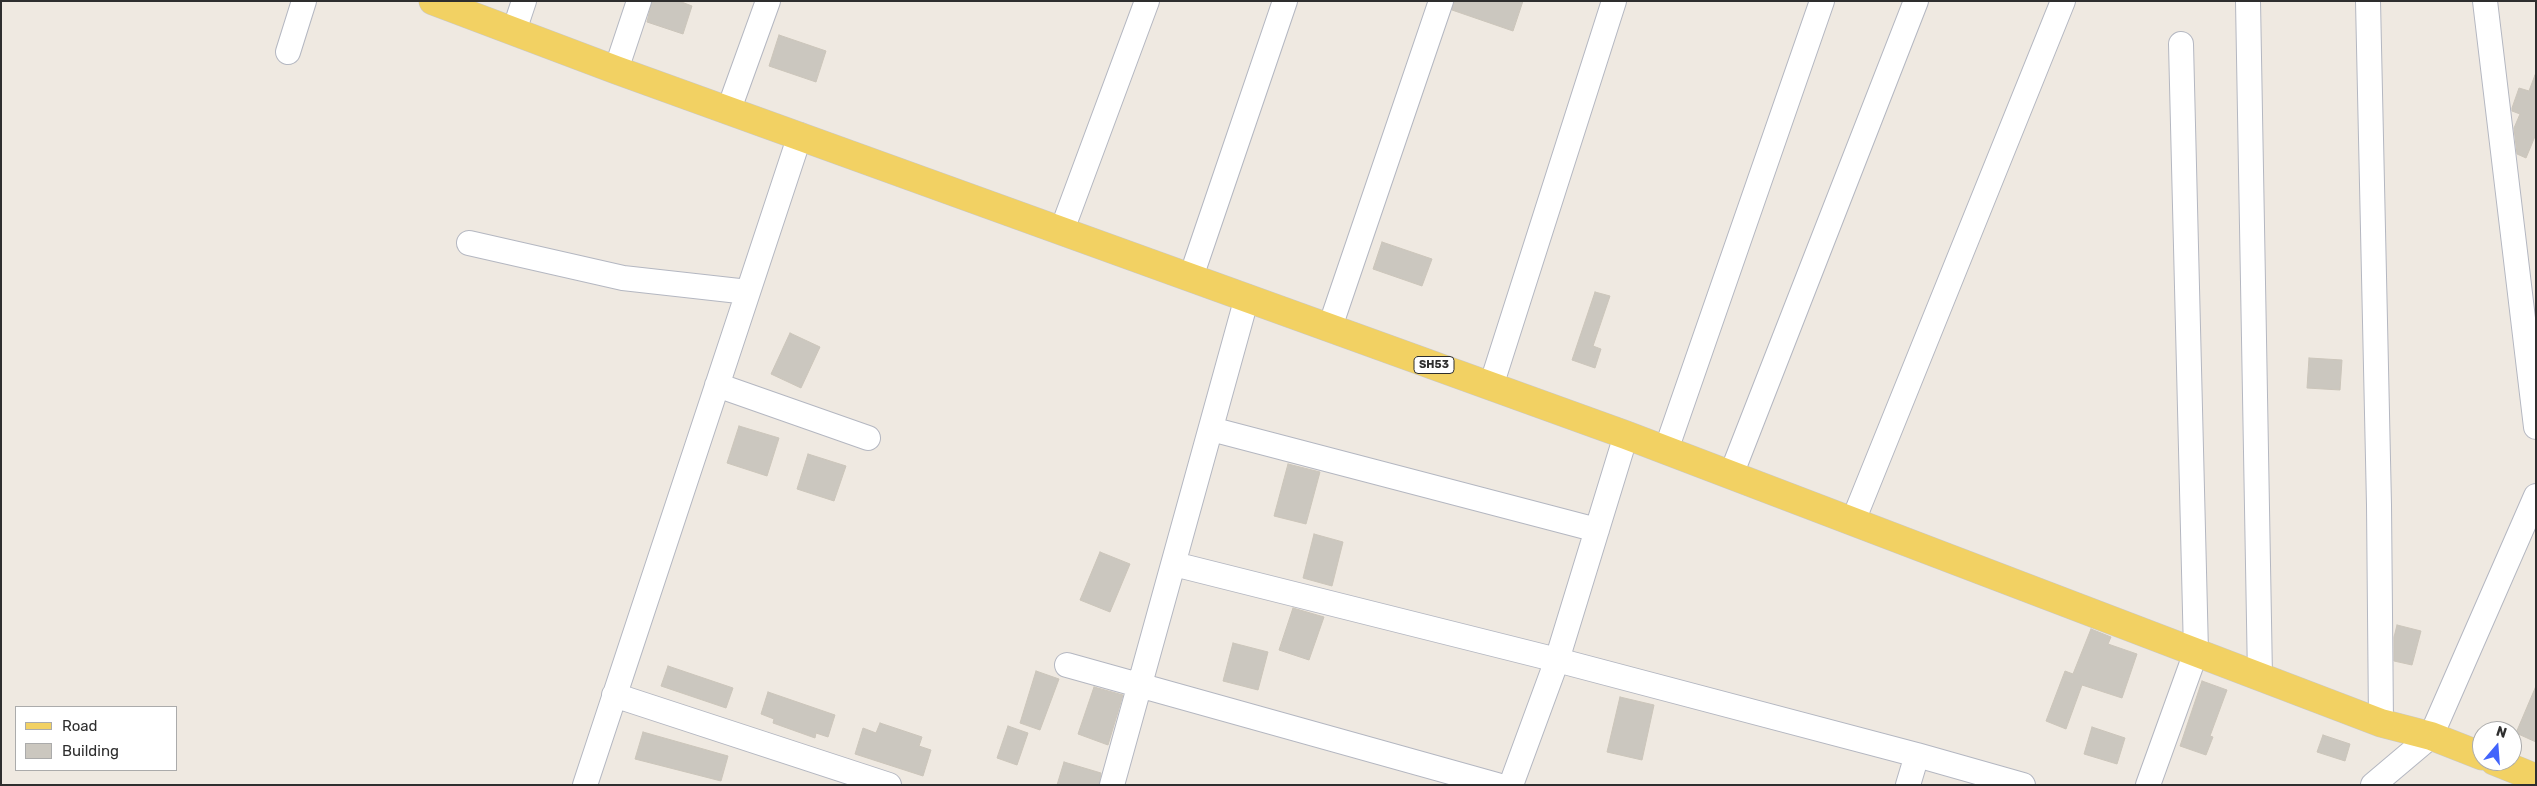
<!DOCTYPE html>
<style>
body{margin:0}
#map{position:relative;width:2537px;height:786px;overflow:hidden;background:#efe9e1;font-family:Rubik,sans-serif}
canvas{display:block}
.frame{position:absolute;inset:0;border:2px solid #2e2e2e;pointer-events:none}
.legend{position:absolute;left:15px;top:706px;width:162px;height:65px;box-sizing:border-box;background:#fff;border:1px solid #ababab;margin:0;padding:6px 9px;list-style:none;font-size:15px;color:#2e2e2e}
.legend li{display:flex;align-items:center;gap:10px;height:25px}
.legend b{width:25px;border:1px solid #ababab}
.north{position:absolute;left:2472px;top:721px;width:50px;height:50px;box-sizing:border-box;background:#fff;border:1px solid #ababab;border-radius:50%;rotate:18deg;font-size:14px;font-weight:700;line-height:20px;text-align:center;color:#2e2e2e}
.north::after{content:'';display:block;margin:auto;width:18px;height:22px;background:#4264fb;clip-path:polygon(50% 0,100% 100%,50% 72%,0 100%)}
</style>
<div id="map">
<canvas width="2537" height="786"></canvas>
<div class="frame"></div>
<ul class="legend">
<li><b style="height:6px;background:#f2d163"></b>Road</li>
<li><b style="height:14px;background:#cbc7bf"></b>Building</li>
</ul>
<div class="north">N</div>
</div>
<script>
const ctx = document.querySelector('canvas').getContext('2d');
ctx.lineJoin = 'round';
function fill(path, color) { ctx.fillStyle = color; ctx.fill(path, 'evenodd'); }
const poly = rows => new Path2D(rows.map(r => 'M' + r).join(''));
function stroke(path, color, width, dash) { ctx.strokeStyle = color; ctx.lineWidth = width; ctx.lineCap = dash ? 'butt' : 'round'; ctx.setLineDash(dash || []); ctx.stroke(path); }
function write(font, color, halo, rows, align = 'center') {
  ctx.font = font + ' Rubik,sans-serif'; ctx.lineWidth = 4.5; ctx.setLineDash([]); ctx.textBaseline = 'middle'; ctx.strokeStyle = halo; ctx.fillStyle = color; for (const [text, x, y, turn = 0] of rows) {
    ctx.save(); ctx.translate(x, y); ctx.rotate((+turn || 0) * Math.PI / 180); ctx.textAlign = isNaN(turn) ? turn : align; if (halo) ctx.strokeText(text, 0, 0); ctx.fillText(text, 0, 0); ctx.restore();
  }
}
const building = poly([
 [652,1,679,1,692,6,683,34,647,22,652,1],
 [1454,1,1523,1,1513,31,1452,10,1454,1],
 [779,35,826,51,816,82,769,66,779,35],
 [2535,75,2536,134,2526,158,2517,154,2514,128,2520,114,2512,111,2512,108,2519,88,2529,91,2535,75],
 [1382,242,1432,259,1422,286,1373,269,1382,242],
 [1595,292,1610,296,1593,346,1601,349,1595,368,1572,360,1595,292],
 [790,333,820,347,801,388,771,374,790,333],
 [2309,358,2342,360,2340,390,2307,388,2309,358],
 [739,426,779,438,767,476,727,463,739,426],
 [808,454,846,466,834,501,797,489,808,454],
 [1288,464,1320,472,1306,524,1274,516,1288,464],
 [1314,534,1343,542,1332,586,1303,578,1314,534],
 [1100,552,1130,564,1110,612,1080,600,1100,552],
 [1293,608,1324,617,1309,660,1279,650,1293,608],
 [2397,625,2421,631,2412,665,2394,661,2394,637,2397,625],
 [2091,629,2111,637,2108,644,2137,654,2122,698,2082,685,2066,729,2046,721,2065,671,2073,674,2091,629],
 [1233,643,1268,652,1258,690,1223,681,1233,643],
 [668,666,733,688,726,708,661,686,668,666],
 [1036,671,1059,679,1040,730,1020,723,1036,671],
 [2202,681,2227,690,2210,736,2213,737,2206,755,2180,746,2202,681],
 [2536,686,2536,742,2516,733,2536,686],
 [1094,687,1123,695,1108,745,1078,734,1094,687],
 [768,692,835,715,828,737,816,733,815,738,773,723,774,719,761,714,768,692],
 [1620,697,1654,705,1642,760,1607,752,1620,697],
 [880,723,922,737,919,746,931,750,923,776,855,754,863,728,876,733,880,723],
 [1008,726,1028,733,1017,765,997,758,1008,726],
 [2092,727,2125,738,2117,764,2084,754,2092,727],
 [643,732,728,756,721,781,635,759,643,732],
 [2323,735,2350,744,2345,761,2317,752,2323,735],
 [1064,762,1101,773,1099,785,1057,785,1064,762]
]);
const minor = poly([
 [2248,1,2260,677],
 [2368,1,2379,505,2381,723],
 [2485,1,2536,427],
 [514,31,524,1],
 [288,52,304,1],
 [616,70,639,1],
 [729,109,768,1],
 [1062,230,1147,1],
 [469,243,623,278,748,292],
 [1191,277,1285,1],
 [1330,327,1441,1],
 [717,385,868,438],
 [1491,386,1614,1],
 [1211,429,1597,530],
 [1666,450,1822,1],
 [1731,475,1916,1],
 [1853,521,2063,1],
 [1174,564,1557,660,1917,755],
 [1067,665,1497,785],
 [614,695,889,785],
 [585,785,800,135],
 [1112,785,1247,297],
 [1511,785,1557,660,1626,435],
 [1908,785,1917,755,2023,785],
 [2148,785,2196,652,2181,44],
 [2373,785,2431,736,2536,496]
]);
const major = poly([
 [433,1,616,70,1626,435,2381,723,2431,736,2482,756],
 [2494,761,2536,778]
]);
const shields = [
 [1434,365,40]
];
const shieldNames = [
 ["SH53",1434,365]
];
fill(building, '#cbc7bf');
stroke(building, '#cbc5ba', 1);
stroke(minor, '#b4b7c1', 26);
stroke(major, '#c9c9c9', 29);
stroke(minor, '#fff', 24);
stroke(major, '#f2d163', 28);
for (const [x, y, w] of shields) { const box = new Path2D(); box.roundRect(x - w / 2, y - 8.5, w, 17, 4); ctx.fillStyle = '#fff'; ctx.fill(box); stroke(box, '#2e2e2e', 1); }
write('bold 11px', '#2e2e2e', null, shieldNames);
</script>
